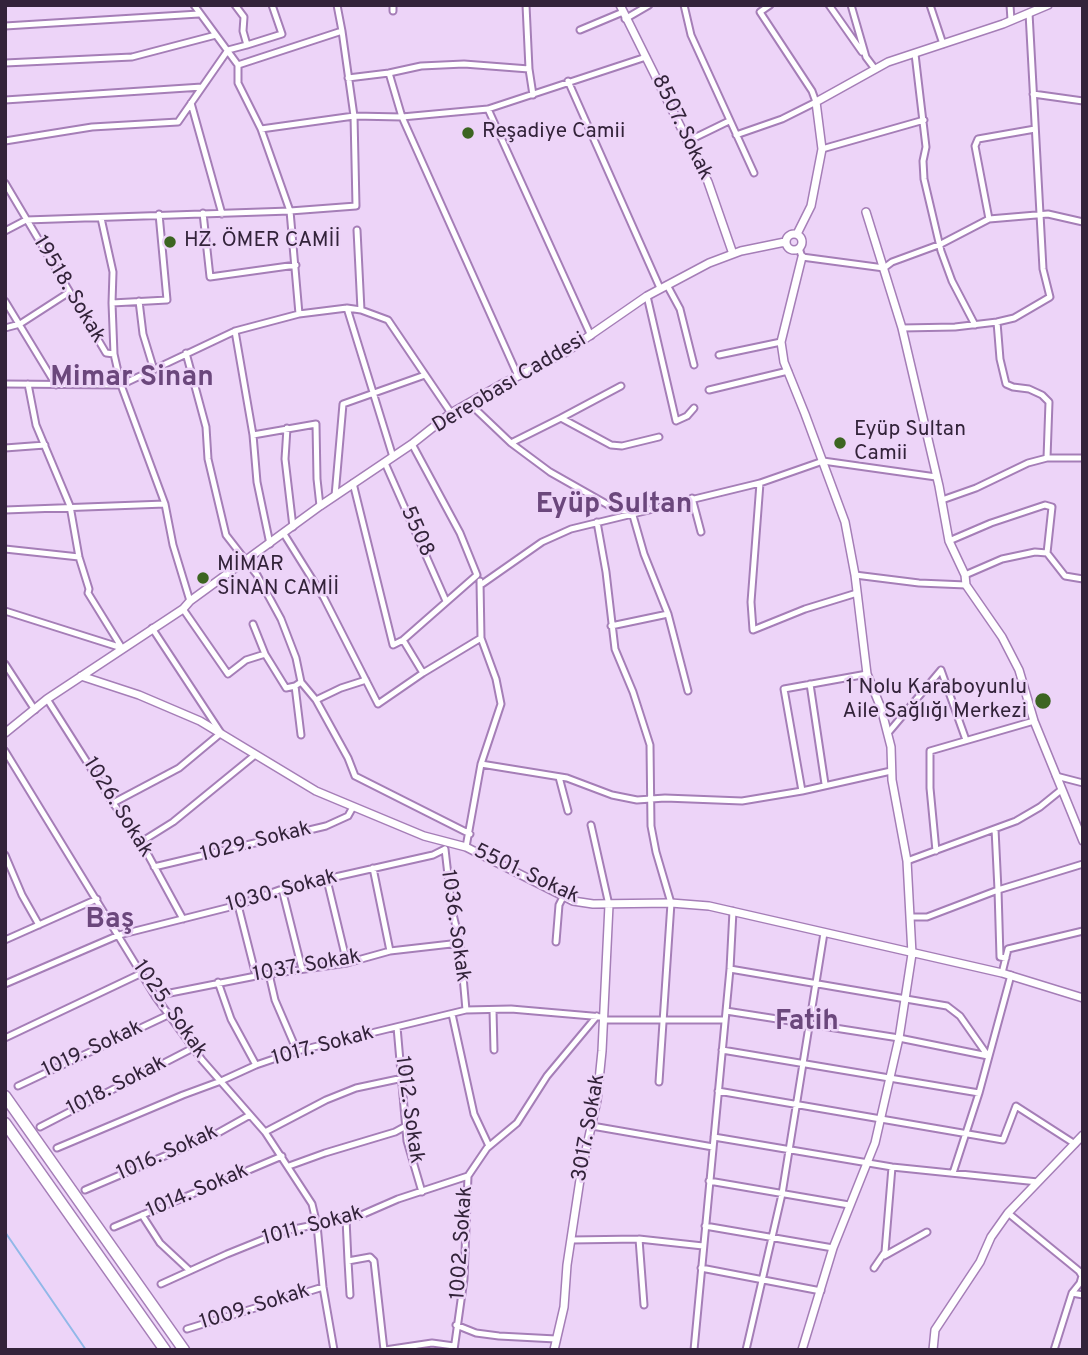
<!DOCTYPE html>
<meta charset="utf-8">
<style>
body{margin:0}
#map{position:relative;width:1088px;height:1355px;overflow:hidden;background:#edd4f8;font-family:Overpass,sans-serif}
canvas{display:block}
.frame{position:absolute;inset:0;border:7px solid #33233a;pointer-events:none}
</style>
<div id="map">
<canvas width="1088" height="1355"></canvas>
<div class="frame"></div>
</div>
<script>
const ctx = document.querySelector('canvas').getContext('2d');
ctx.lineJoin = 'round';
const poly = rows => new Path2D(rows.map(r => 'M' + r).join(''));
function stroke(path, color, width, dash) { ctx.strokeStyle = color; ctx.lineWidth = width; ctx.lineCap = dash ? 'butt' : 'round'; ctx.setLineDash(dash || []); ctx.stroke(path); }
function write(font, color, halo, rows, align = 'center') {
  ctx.font = font + ' Overpass,sans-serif'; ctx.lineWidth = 5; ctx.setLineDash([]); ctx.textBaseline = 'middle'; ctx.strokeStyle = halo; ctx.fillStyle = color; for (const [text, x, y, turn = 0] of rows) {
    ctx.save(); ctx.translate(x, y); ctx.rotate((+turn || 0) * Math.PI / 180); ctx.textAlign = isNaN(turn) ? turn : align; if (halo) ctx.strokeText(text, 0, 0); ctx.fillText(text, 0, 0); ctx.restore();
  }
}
const stream = poly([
 [5,1232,86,1350]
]);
const minor = poly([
 [194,5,238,65,238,83,261,129,290,211,299,314],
 [393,5,393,11],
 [526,5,529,69,533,95],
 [684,5,691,35,754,173],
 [829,5,862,52],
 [851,5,866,57,875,69],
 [930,5,943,44],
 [1010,5,1011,20],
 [625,19,649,5],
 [5,26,199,14],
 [580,30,623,12],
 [247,45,282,34,272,5],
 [915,54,926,147,923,161,924,179,941,251,952,281,975,325],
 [5,63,132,57,216,35],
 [238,65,342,31,337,5],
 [389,73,402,117,518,376],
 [348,78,389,73,421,66,464,64,529,69],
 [568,81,660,288],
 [1033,94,1083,101],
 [5,100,202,87],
 [191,103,222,214],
 [488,109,591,336],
 [261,129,354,116,402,117,488,109,646,57],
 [736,135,782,119,816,102,812,91,760,12,770,5],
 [5,141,92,127,178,122,228,50,247,45,243,31,244,17,235,5],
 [688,141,729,121],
 [822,149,924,120],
 [5,183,106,353,114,354],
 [203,213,210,277,296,265],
 [159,214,167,300,112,303,114,354,121,385,165,504,173,545,190,601],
 [101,218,113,272,112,303],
 [989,219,975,146,978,139,1035,129],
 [357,230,361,310],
 [5,231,26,220,290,211,356,206,354,116,342,31],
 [799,248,802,257,884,268,892,262,941,244,989,219,1048,214,1083,222],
 [667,285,680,309,694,365],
 [647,296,676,421,687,416,694,408],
 [5,301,56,385],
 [139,301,143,334,154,370],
 [347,308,393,457],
 [997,322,1000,359,1006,384,1013,387,1029,389,1042,395,1049,402,1047,458],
 [5,328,20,324,68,293],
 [902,328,955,327,997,322,1014,318,1050,297,1043,269,1029,13],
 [235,331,253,435,257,482,270,544],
 [186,353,206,427,208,459,226,535,257,575,281,619,296,658,301,682,295,686,301,735],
 [719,355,781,342],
 [5,384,121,385,235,331,299,314,347,308,361,310,388,320,451,413],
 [28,384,36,425,70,506,79,557,89,589,88,593,122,648],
 [709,390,788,371],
 [469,403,511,443,550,472,617,510,632,512,644,554,668,614,611,626],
 [561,418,621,386],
 [287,428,285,459,293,527],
 [253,435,316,424,317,479,320,506],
 [511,443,561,418,611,445,622,446,659,437],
 [5,448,45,445],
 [385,463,446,601],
 [353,483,393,645,403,640,477,575,460,533,412,444],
 [760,483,751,602,753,630,805,609,857,593],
 [335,496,343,404,425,375],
 [692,498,701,532],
 [942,500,976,488,1028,463,1047,458,1083,458],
 [5,510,165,504],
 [597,522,606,572,615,649,633,692,650,745,651,826,656,852,671,903,659,1082],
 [284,534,324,598,378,704,423,673,481,638],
 [949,541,991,523,1045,505,1052,507,1047,553],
 [5,549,79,557],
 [855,575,919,583,966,585],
 [965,575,1002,559,1035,552,1047,553,1065,576,1083,579],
 [482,584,542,542,571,529,760,483,823,461,936,477],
 [183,609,228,674,246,660,265,654,286,688,295,686],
 [5,611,122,648],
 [668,614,688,691],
 [253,624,265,654],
 [403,640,423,673],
 [5,664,35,710],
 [301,682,316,700,348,758,355,776,470,834],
 [810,684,825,784],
 [47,699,113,803,141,842,183,919],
 [316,700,341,688,366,680],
 [888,733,941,670,966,740],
 [5,751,155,996,202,1060,265,1132,312,1204,317,1225,323,1287,334,1350],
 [481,764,567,778,612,795,637,800,665,798,742,801,802,791,891,771],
 [1056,776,1083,783],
 [559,777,568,811],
 [802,791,784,689,867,674],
 [113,803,179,768,221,733,152,628],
 [591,825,609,905],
 [141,842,173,822,255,755],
 [466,847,481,764,501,704,496,679,481,638,480,581],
 [445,849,452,910,460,943,466,1010],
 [936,851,930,788,930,751,1034,721],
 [5,855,22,895,39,925],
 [907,861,1016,821,1040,807,1061,790],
 [154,867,326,826,348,816,353,807],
 [373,868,390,951],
 [327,880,347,963],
 [282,889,302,969],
 [238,905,256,976],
 [911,917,927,917,998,890,995,829],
 [5,940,97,899],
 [556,942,559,905,563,897],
 [1006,958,1000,957,998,890,1083,864],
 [730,969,947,1006,960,1016,988,1056],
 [1002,973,1008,949,1083,931],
 [269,974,275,1000,297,1051],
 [218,982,231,1019,256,1065],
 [5,984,119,935,238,905,282,889,433,855,445,849],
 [155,996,256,976,347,963,390,951,460,943],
 [493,1010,494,1050],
 [726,1011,899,1038,988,1056],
 [452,1014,474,1114,489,1146],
 [603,1020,725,1020],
 [397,1027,407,1141,422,1192],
 [5,1038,142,973],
 [722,1050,979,1093],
 [18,1086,168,1015],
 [718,1091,1003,1140,1016,1106,1075,1144],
 [592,1126,713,1147],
 [40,1127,193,1048],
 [265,1132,326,1100,356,1088,403,1078],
 [714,1137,892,1167,1038,1182],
 [57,1148,183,1095,221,1081,256,1065,297,1051,466,1010,511,1009,603,1017],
 [289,1166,325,1153,395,1132,406,1126],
 [953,1173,979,1093,1011,975],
 [709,1181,849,1205],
 [85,1190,216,1134,250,1115],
 [1008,1213,1079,1271,1082,1276,1080,1283,1072,1293,1054,1350],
 [142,1215,160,1243,189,1270],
 [346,1219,348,1261,370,1257,374,1261,384,1350],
 [705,1226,833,1248],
 [114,1227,282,1156],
 [639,1239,644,1305],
 [571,1240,639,1239,703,1246],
 [884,1256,927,1232],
 [348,1261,350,1295],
 [701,1268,821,1291],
 [874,1268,885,1252,892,1167],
 [161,1284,227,1254,284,1231,359,1216,398,1199,468,1176],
 [1072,1293,1083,1295],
 [456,1325,476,1333,499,1336,556,1339],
 [187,1329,323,1287],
 [385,1350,432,1343,454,1346],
 [454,1350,464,1279,468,1176,487,1148,517,1123,547,1076,597,1016],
 [694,1350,730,969,733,911],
 [746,1350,782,1194,824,933]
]);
const tertiary = poly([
 [620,5,708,182,733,254],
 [866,212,902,328,939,486,949,541,965,575,966,585,1002,637,1019,670,1034,721,1083,841],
 '786 242a8 8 0 1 1 16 0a8 8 0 1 1-16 0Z',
 [797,234,811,206,822,149,816,102,888,62,1003,24,1048,5],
 [81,676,139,695,200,721,316,791,424,836,466,847,573,901,593,904,671,903,709,906,1002,973,1083,998],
 [5,733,47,699,183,609,190,601,320,506,412,444,451,413,500,385,566,352,647,296,709,263,741,251,785,242],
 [554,1350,564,1307,567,1265,581,1173,597,1100,602,1051,609,905],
 [802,1350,833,1248,875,1143,899,1038,912,954,907,861,892,780,891,747,881,708,867,674,855,575,845,522,805,414,784,362,781,342,802,257],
 [933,1350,935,1330,980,1262,991,1237,1008,1213,1083,1135]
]);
const trunk = poly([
 [5,1096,184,1350],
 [5,1123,165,1350]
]);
const markers = [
 [468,133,7,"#3c6521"],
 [170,242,7,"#3c6521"],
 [840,443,7,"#3c6521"],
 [203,578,7,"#3c6521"],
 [1043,701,9,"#3c6521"]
];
const streetNames = [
 ["8507. Sokak",681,128,64],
 ["19518. Sokak",68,290,59],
 ["Dereobası Caddesi",510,384,-31],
 ["5508",416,532,66],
 ["1026. Sokak",117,808,58],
 ["1029. Sokak",256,843,-14],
 ["5501. Sokak",526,875,25],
 ["1030. Sokak",282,892,-15],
 ["1036. Sokak",454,926,82],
 ["1037. Sokak",307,967,-10],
 ["1025. Sokak",169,1010,55],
 ["1017. Sokak",323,1047,-15],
 ["1019. Sokak",93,1050,-25],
 ["1018. Sokak",117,1087,-27],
 ["1012. Sokak",408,1110,82],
 ["3017. Sokak",590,1128,-80],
 ["1016. Sokak",168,1154,-24],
 ["1014. Sokak",198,1192,-23],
 ["1011. Sokak",313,1227,-15],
 ["1002. Sokak",463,1243,-86],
 ["1009. Sokak",255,1308,-17]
];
const poiNames = [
 ["Reşadiye Camii",482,133],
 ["HZ. ÖMER CAMİİ",184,242],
 ["Eyüp Sultan",854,431],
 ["Camii",854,455],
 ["MİMAR",217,566],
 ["SİNAN CAMİİ",217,590],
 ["1 Nolu Karaboyunlu",1027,689,"right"],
 ["Aile Sağlığı Merkezi",1027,713,"right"]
];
const districtNames = [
 ["Mimar Sinan",132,379],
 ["Eyüp Sultan",614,506],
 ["Baş",110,921],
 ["Fatih",807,1023]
];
stroke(stream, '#92b8e8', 2);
stroke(minor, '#a57eb7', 9);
stroke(tertiary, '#a57eb7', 10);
stroke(trunk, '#a57eb7', 13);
stroke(minor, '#fff', 5);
stroke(tertiary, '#fff', 7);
stroke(trunk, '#fff', 10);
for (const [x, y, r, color] of markers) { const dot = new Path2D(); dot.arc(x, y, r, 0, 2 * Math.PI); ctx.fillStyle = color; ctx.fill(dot); stroke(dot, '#edd4f8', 2.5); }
write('21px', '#33233a', '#edd4f8', streetNames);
write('21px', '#33233a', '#edd4f8', poiNames, 'left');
write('bold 28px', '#6b477c', '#edd4f8', districtNames);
</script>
